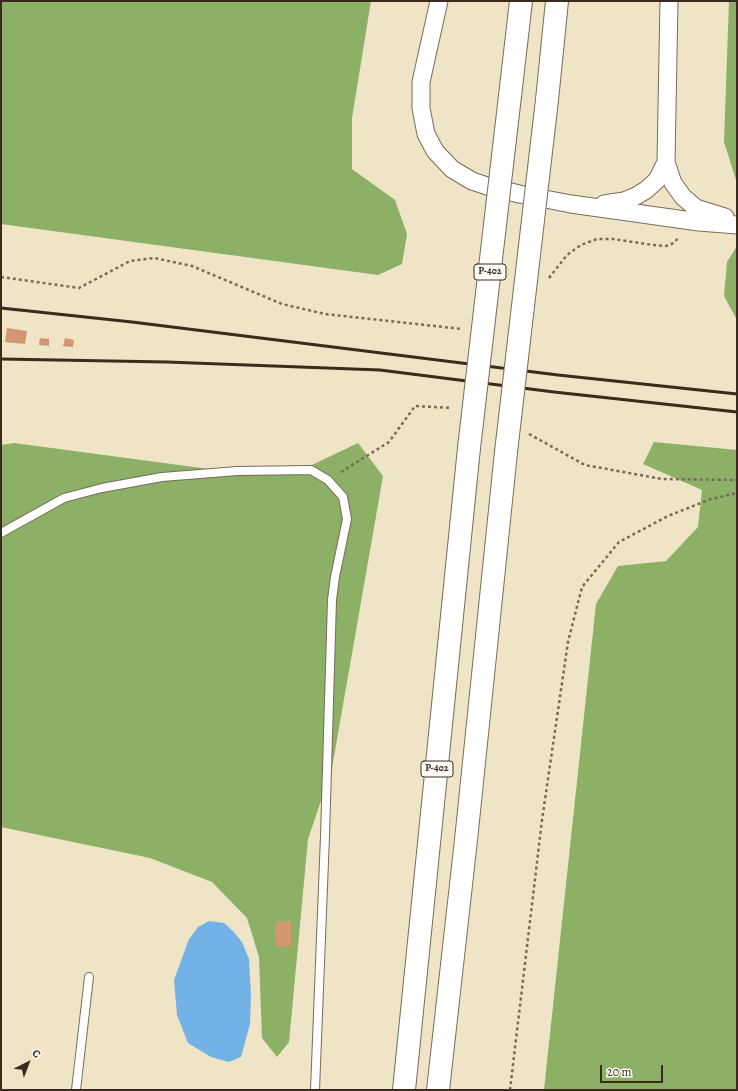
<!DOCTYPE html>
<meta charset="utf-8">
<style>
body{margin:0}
#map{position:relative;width:738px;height:1091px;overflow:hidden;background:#efe4c6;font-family:Alegreya,serif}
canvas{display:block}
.frame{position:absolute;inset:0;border:2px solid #3b2a1e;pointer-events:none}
.north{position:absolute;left:8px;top:1043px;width:40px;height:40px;-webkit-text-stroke:3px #fdfcf7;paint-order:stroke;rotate:42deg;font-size:11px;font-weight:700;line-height:16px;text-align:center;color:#3b2a1e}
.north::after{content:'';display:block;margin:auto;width:14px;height:18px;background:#3b2a1e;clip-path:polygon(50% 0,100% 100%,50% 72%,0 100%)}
.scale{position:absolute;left:600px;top:1065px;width:63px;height:18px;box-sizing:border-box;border:2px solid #3b2a1e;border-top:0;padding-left:5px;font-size:12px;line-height:14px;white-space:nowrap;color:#3b2a1e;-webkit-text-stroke:3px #fdfcf7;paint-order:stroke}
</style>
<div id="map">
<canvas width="738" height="1091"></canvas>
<div class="frame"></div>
<div class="north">С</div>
<div class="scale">20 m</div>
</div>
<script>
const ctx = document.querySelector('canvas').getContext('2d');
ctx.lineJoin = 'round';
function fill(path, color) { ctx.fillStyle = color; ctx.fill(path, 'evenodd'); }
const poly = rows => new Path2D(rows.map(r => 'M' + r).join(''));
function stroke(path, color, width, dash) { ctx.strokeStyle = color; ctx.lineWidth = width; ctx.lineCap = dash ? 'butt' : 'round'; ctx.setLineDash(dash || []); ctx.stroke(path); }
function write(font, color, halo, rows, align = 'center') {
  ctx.font = font + ' Alegreya,serif'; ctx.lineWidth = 3; ctx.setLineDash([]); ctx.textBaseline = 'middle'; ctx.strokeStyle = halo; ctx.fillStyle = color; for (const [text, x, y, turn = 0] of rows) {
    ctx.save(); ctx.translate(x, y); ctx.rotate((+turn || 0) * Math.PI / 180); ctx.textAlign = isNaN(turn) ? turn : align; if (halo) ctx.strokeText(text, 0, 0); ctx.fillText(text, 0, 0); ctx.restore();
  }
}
const forest = poly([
 [1,1,371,1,352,118,352,169,395,200,407,234,402,264,378,275,1,224],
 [729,1,737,1,737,183,724,142],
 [737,246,737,320,724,296,727,262],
 [654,442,737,450,737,1090,544,1090,596,604,618,566,666,561,698,527,702,490,643,464],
 [14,443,224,471,293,474,358,443,383,476,332,768,308,839,289,1042,277,1057,262,1038,259,957,247,918,212,882,150,858,1,827,1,445]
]);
const water = poly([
 [209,921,224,923,233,931,242,942,249,959,251,995,250,1024,241,1057,229,1062,211,1057,188,1043,177,1015,174,980,189,939,198,927]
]);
const building = poly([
 [7,328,27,331,25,344,5,342],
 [40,338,49,339,49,346,39,345],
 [65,338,74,340,73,347,63,346],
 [291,921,292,946,276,947,275,922]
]);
const path = poly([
 [1,277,79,288,130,261,154,258,192,266,282,304,325,314,462,329],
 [549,278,567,255,581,245,597,239,613,239,653,245,666,246,674,243,678,238],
 [529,434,585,465,662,479,737,480],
 [341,472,389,442,415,406,452,408],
 [510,1090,542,820,568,642,582,587,619,542,668,516,711,499,737,493]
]);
const service = poly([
 [1,533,64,498,102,488,162,477,237,471,311,470,328,480,343,497,347,519,335,577,332,600,325,836,315,1090],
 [76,1090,89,977]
]);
const minor = poly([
 [439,1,421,82,421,108,426,134,435,151,452,169,472,181,487,186,519,194,571,204,699,222,737,225],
 [669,1,666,162,673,183,683,197,696,208,725,217],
 [604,204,624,201,636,196,646,190,657,180,666,162]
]);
const primary = poly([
 [510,96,521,1],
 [547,100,557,1],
 [404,1090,469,448],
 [438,1090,466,840,506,452]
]);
const rail = poly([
 [1,308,132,322,558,375,737,394],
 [1,359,167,362,380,370,554,392,737,412]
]);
const primaryBridge = poly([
 [469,448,510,96],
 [506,452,547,100]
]);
const shields = [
 [490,272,32],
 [437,769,32]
];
const shieldNames = [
 ["Р-402",490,272],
 ["Р-402",437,769]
];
fill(forest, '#8bb066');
fill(water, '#72b2e6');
fill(building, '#d49571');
stroke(service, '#7a6b59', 10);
stroke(minor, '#7a6b59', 19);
stroke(primary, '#7a6b59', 24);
stroke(path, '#7a6b59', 2.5, [3, 3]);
stroke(service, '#fff', 8);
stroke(minor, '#fff', 17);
stroke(primary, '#fff', 22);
stroke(rail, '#3b2a1e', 3);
stroke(primaryBridge, '#7a6b59', 24, []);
stroke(primaryBridge, '#fff', 22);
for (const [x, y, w] of shields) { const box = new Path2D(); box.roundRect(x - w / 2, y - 8, w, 16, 3); ctx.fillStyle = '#fdfcf7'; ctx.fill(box); stroke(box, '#3b2a1e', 1); }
write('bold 10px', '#3b2a1e', null, shieldNames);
</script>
